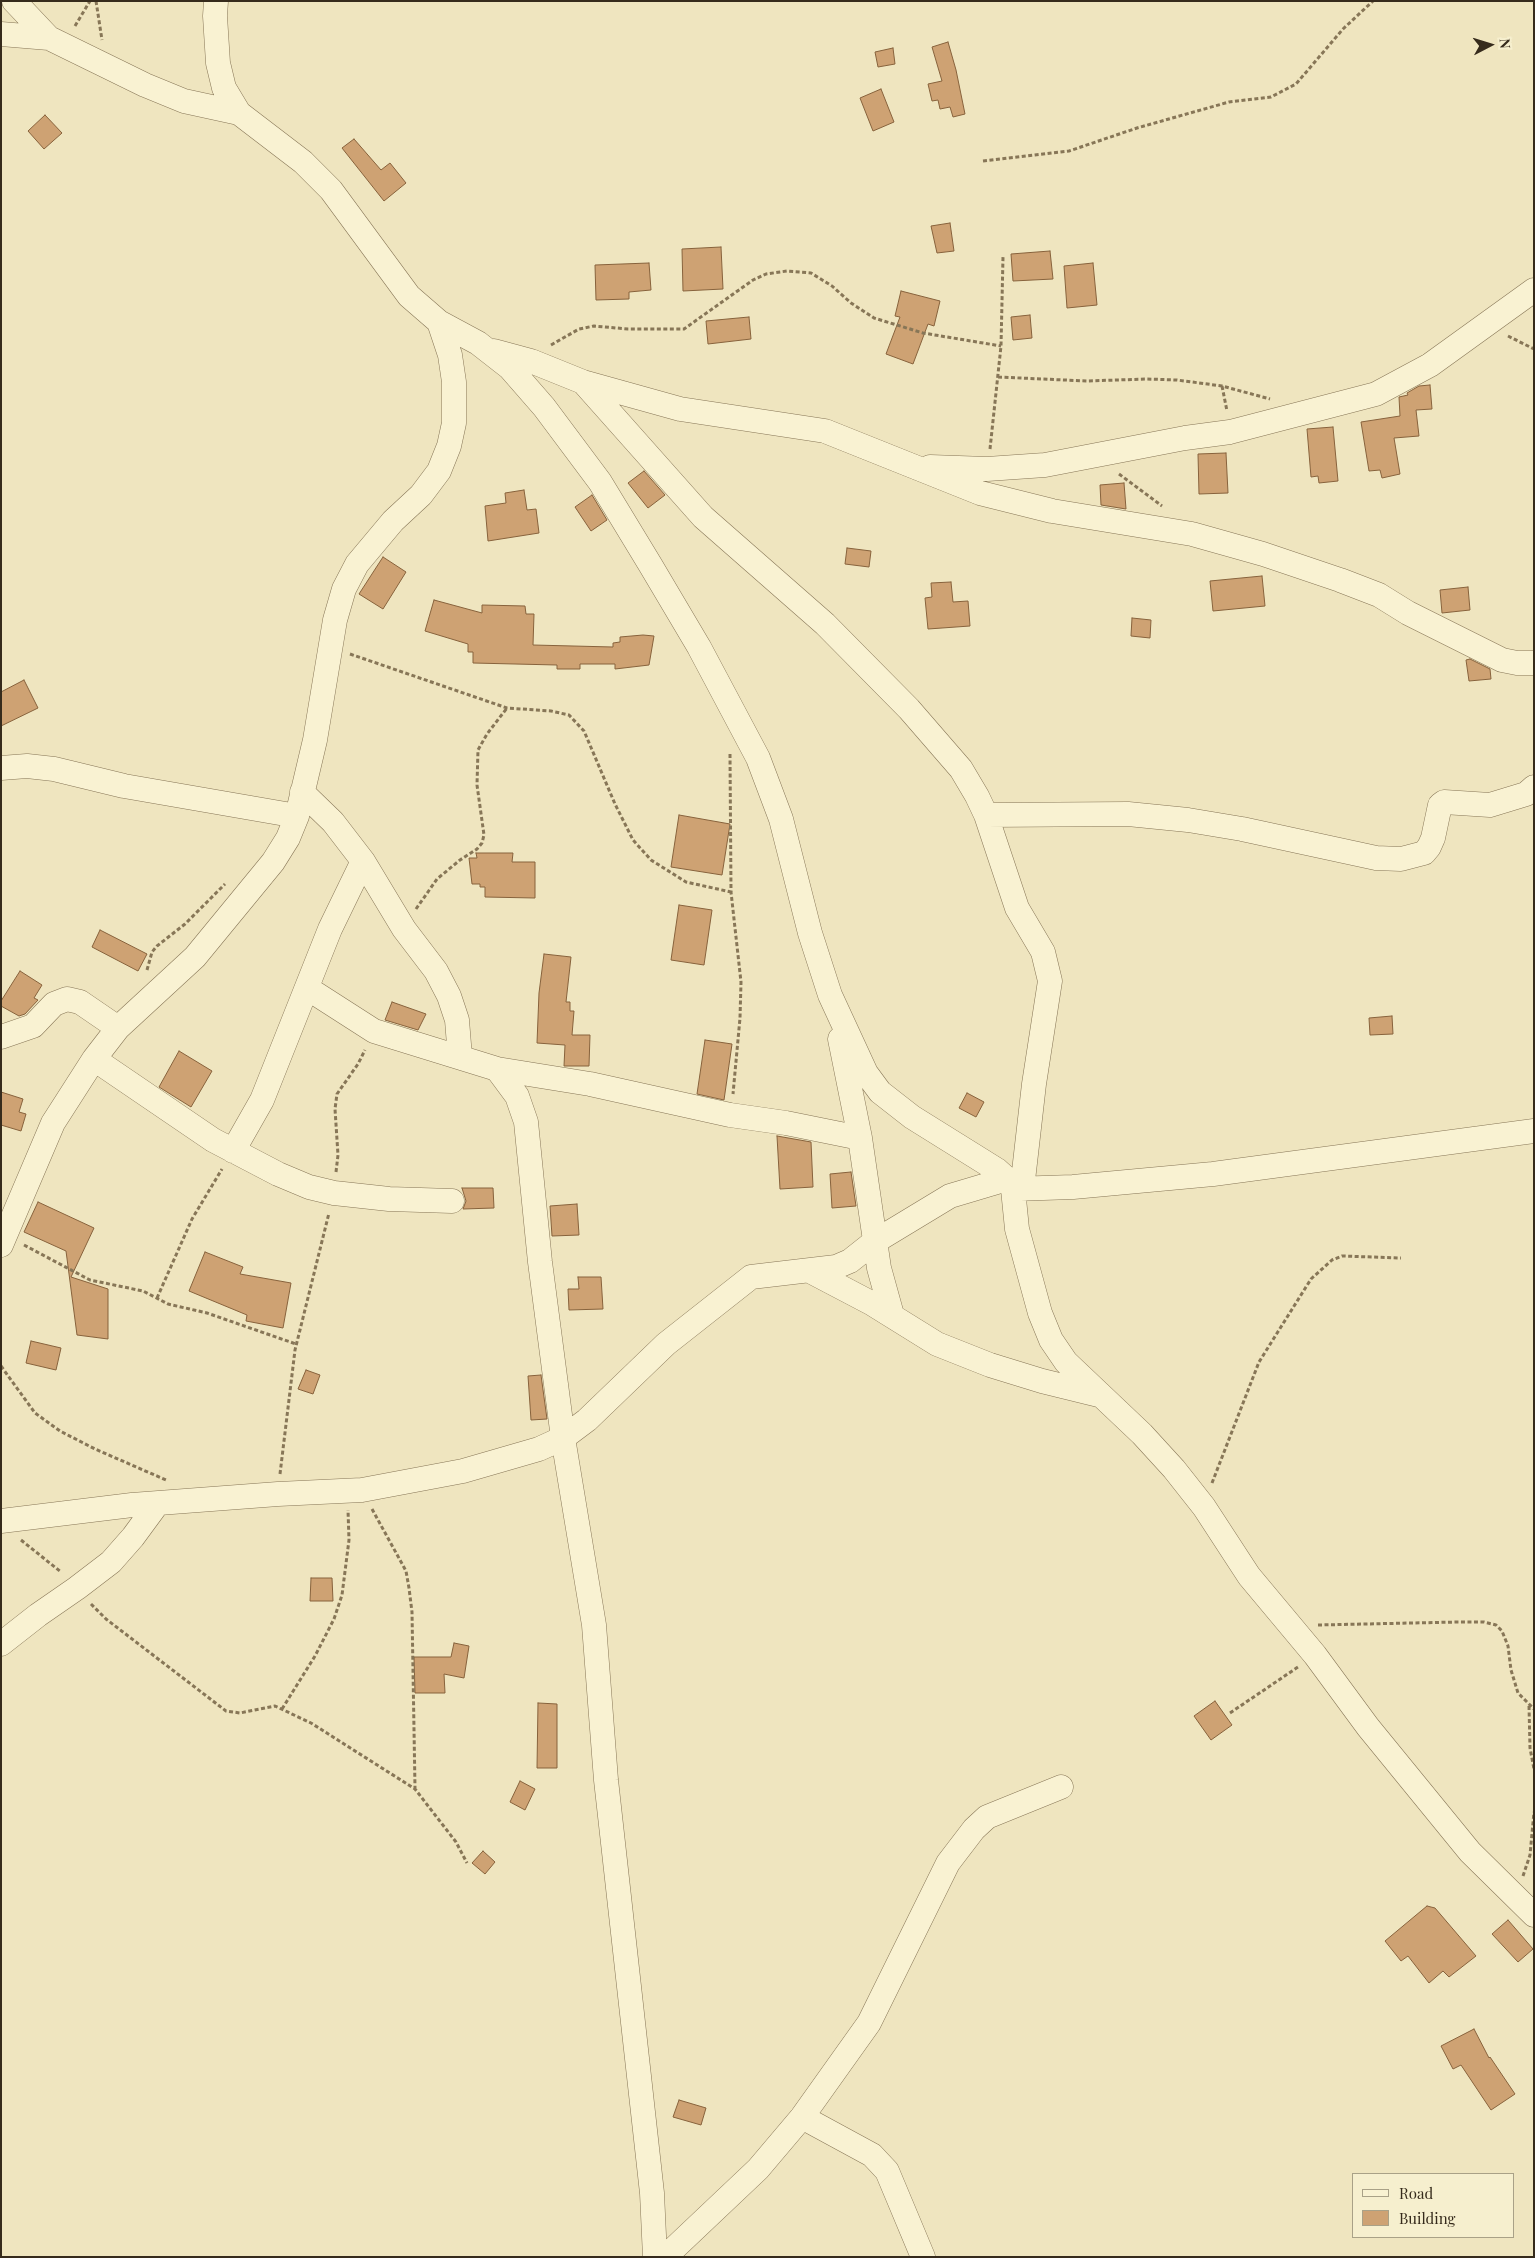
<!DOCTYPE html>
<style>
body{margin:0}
#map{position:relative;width:1535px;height:2258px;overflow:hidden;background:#efe5bf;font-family:"Playfair Display",serif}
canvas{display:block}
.frame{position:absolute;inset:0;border:2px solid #362b1c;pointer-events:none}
.legend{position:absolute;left:1352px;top:2173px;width:162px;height:65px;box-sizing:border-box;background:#f6efce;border:1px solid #a9a187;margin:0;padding:6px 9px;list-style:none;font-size:15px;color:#362b1c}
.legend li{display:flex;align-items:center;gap:10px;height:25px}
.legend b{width:25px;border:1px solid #a9a187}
.north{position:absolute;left:1465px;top:20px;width:50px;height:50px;-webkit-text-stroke:4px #f6efce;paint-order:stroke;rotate:85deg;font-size:14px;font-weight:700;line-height:20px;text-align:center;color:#362b1c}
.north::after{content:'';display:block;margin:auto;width:18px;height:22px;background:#362b1c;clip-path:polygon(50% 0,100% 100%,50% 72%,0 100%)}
</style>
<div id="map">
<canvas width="1535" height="2258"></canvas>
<div class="frame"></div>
<ul class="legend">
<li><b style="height:6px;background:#f9f2d2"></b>Road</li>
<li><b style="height:14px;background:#cea273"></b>Building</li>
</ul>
<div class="north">N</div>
</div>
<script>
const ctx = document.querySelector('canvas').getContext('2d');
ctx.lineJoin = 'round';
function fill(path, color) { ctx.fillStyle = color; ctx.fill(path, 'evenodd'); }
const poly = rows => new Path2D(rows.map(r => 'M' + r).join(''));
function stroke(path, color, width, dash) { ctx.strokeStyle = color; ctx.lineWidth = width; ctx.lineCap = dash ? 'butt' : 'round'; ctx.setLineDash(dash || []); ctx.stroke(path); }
const building = poly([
 [948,42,956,70,965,114,953,117,950,107,940,109,938,100,932,101,928,84,942,81,932,47,948,42],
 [893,48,895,64,878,67,875,52,893,48],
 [881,89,894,122,873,131,860,98,881,89],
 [45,115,62,133,44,149,28,131,45,115],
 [354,139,381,170,390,163,406,183,384,201,342,148,354,139],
 [950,223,954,251,937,253,931,226,950,223],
 [721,247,723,289,683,291,682,249,721,247],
 [1050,251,1053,279,1013,281,1011,254,1050,251],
 [649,263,651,290,629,292,629,299,596,300,595,265,649,263],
 [1093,263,1097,305,1067,308,1064,266,1093,263],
 [901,291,940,301,934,326,928,324,913,364,886,354,900,317,895,316,901,291],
 [1030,315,1032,338,1013,340,1011,317,1030,315],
 [749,317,751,339,708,344,706,321,749,317],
 [1430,385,1432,409,1416,410,1419,436,1394,438,1400,474,1382,478,1380,470,1369,471,1361,422,1400,416,1399,397,1408,395,1407,393,1419,386,1430,385],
 [1333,427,1338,481,1319,483,1318,476,1311,477,1307,429,1333,427],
 [1226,453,1228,493,1199,494,1198,454,1226,453],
 [644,471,665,495,648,508,628,483,644,471],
 [1124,483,1126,509,1101,505,1100,485,1124,483],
 [524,490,527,510,536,509,539,533,488,541,485,506,506,503,505,493,524,490],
 [592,495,607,520,591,531,575,507,592,495],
 [847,548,871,551,869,567,845,564,847,548],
 [383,557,406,572,383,609,359,594,383,557],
 [1262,576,1265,606,1213,611,1210,581,1262,576],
 [951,582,953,602,968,601,970,626,928,629,925,598,932,597,931,583,951,582],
 [1468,587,1470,610,1442,613,1440,590,1468,587],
 [434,600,482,613,482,605,525,606,526,614,534,614,533,645,613,647,613,643,620,642,620,637,643,635,654,636,649,665,615,669,615,664,580,664,580,669,557,669,557,665,473,663,473,652,468,652,468,644,425,631,434,600],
 [1132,618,1151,620,1150,638,1131,636,1132,618],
 [1470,659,1490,669,1491,679,1469,681,1466,660,1470,659],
 [24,680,38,708,1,726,1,692,24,680],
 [679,815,730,824,722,875,671,867,679,815],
 [476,853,513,853,512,862,535,862,535,898,485,897,485,887,480,887,480,884,472,884,469,858,477,858,476,853],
 [679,905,712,910,704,965,671,960,679,905],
 [100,930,147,954,138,971,92,947,100,930],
 [544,954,571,957,566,1002,570,1002,570,1011,574,1011,572,1035,590,1035,589,1066,564,1066,565,1045,537,1043,539,993,544,954],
 [20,971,42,985,34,998,38,1000,25,1014,19,1016,1,1006,1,1001,20,971],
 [392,1002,426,1014,418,1030,385,1020,392,1002],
 [1392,1016,1393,1034,1370,1035,1369,1018,1392,1016],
 [705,1040,732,1044,724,1100,697,1094,705,1040],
 [179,1051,212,1071,191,1107,159,1087,179,1051],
 [1,1092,23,1099,19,1112,26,1114,21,1131,1,1125,1,1092],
 [967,1093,984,1102,976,1117,959,1108,967,1093],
 [777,1136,811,1142,813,1187,780,1189,777,1136],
 [851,1172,856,1206,832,1208,830,1174,851,1172],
 [462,1188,493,1188,494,1208,463,1209,466,1201,462,1188],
 [38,1202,94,1228,71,1277,108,1289,108,1339,77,1335,66,1251,24,1232,38,1202],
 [577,1204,579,1235,552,1236,550,1206,577,1204],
 [205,1252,243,1267,240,1274,291,1283,283,1328,246,1321,247,1315,189,1291,205,1252],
 [578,1277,601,1277,603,1309,569,1310,568,1289,579,1289,578,1277],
 [31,1341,61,1348,56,1370,26,1363,31,1341],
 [306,1370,320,1375,313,1394,298,1389,306,1370],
 [541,1375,547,1419,531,1420,528,1376,541,1375],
 [311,1578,332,1578,333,1601,310,1601,311,1578],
 [454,1643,469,1646,464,1678,444,1674,445,1693,415,1693,414,1657,451,1657,454,1643],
 [1215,1701,1232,1725,1211,1740,1194,1716,1215,1701],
 [538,1703,557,1704,557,1768,537,1768,538,1703],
 [520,1781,535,1789,525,1810,510,1802,520,1781],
 [483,1851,495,1862,485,1874,472,1863,483,1851],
 [1427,1906,1435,1908,1476,1956,1449,1977,1443,1971,1429,1983,1408,1956,1401,1961,1385,1941,1427,1906],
 [1508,1920,1533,1949,1518,1962,1492,1934,1508,1920],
 [1474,2029,1489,2058,1490,2057,1515,2094,1491,2110,1461,2065,1453,2069,1441,2046,1474,2029],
 [679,2100,706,2108,701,2125,673,2117,679,2100]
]);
const path = poly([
 [96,1,102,40],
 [75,26,90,1],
 [983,161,1069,151,1137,128,1229,102,1271,97,1296,84,1343,29,1373,1],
 [1508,336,1534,349],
 [551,345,579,329,594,326,628,329,684,329,753,280,766,274,787,271,811,273,832,286,851,303,874,318,923,333,1001,346],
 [998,377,1087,381,1147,379,1177,380,1222,386,1270,399],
 [1222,386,1227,411],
 [990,449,1001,346,1003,257],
 [1119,474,1162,506],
 [350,654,507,708,551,711,569,715,584,731,615,804,633,840,651,860,686,882,731,892],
 [730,754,731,892,741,982,740,1018,733,1094],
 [416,909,437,879,460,860,477,849,482,843,484,835,477,785,478,750,487,734,507,708],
 [147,970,152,952,157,946,185,924,225,884],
 [336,1172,338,1155,335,1109,337,1094,358,1064,365,1050],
 [24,1245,90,1280,143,1291,168,1304,207,1313,296,1344],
 [157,1298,192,1219,222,1169],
 [1,1366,35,1413,60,1431,95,1449,166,1480],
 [280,1474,295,1350,329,1213],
 [1212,1483,1259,1362,1311,1279,1332,1260,1342,1256,1401,1258],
 [372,1509,406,1571,409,1588,412,1612,415,1788],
 [21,1540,61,1572],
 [91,1604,106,1619,226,1711,240,1713,275,1706,311,1723,415,1789,456,1842,467,1863],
 [1318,1625,1458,1622,1484,1622,1496,1625,1502,1631,1508,1646,1511,1670,1518,1693,1534,1709],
 [1529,1706,1530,1748,1534,1769],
 [282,1709,315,1656,334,1619,342,1595,349,1540,348,1510],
 [1230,1713,1298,1667],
 [1523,1876,1530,1855,1534,1812]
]);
const minor = poly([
 [14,1,49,38],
 [216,1,215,16,218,63,224,88,239,113,303,162,331,190,409,296,439,322,478,343,510,368,544,407,600,482,651,566,699,647,758,758,781,819,810,933,830,995,866,1073,880,1092,912,1117,997,1170,1007,1179,1013,1189,1017,1229,1040,1313,1051,1340,1066,1362,1142,1434,1174,1469,1204,1507,1249,1576,1315,1655,1368,1727,1470,1852,1534,1915],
 [1,34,49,38,145,85,184,101,239,113],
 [494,351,531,361,583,382,680,409,825,431,980,493,1052,511,1192,534,1263,554,1340,580,1379,595,1408,613,1502,660,1517,663,1534,663],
 [583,382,703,517,825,624,909,709,961,769,977,796,986,815,1017,908,1043,952,1050,981,1034,1084,1022,1189],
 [930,467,987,469,1045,465,1185,438,1230,432,1376,394,1430,365,1534,290],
 [1,768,27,766,54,769,124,786,297,816],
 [302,792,333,822,363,861,404,929,436,971,449,996,457,1020,460,1057],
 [986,815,1128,814,1188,820,1242,829,1376,858,1401,859,1424,853,1429,847,1433,838,1440,805,1444,802,1490,805,1526,794,1534,787],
 [307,988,374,1031,497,1069,517,1096,526,1122,540,1262,563,1438,594,1625,606,1780,652,2193,655,2257],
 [1,1037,33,1026,54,1004,67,999,80,1002,118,1028],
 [840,1039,860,1138,879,1268,892,1315],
 [94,1059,213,1140,278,1174,309,1187,334,1193,389,1199,452,1201],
 [497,1069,590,1084,730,1115,786,1123,860,1138],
 [233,1151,262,1100,330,929,363,861],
 [1013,1189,1073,1187,1213,1174,1534,1131],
 [1,1245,53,1123,94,1059,118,1028,195,957,273,862,288,838,297,816,315,740,335,620,344,589,357,564,393,521,421,495,439,471,449,446,454,423,454,382,450,355,439,322],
 [810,1271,871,1303,937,1344,990,1365,1042,1381,1099,1395],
 [1,1521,132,1505,278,1494,362,1490,463,1471,539,1449,563,1438,587,1420,666,1344,751,1277,836,1267,850,1261,874,1242,950,1196,1007,1179],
 [1,1644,38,1615,77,1588,111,1562,133,1537,158,1503],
 [802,2117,872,2155,887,2171,923,2257],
 [665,2257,758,2169,802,2117,869,2023,948,1863,974,1829,987,1817,1061,1787]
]);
fill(building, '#cea273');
stroke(building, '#87623c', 1);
stroke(minor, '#877657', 25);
stroke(path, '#877657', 3, [4, 2.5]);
stroke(minor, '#f9f2d2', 24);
</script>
